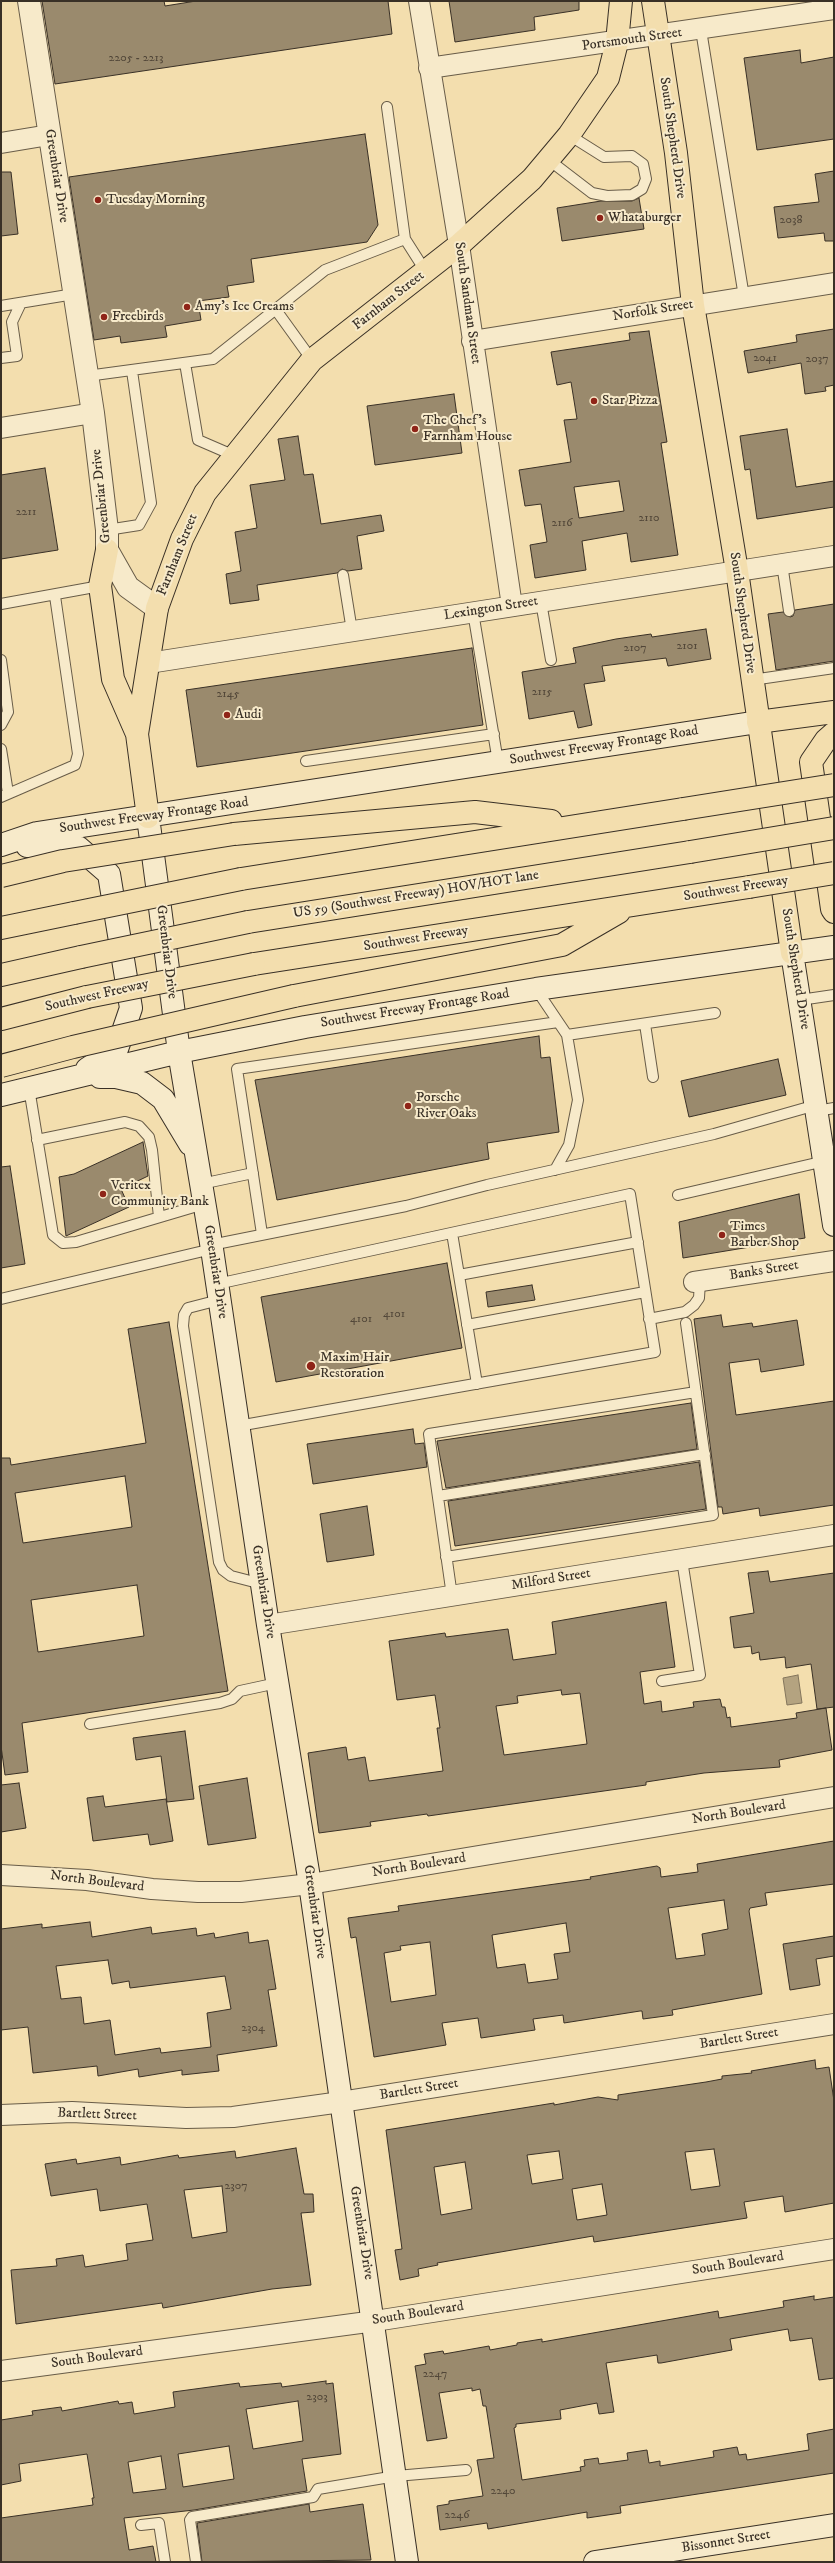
<!DOCTYPE html>
<meta charset="utf-8">
<style>
body{margin:0}
#map{position:relative;width:835px;height:2563px;overflow:hidden;background:#f3deae;font-family:"IM FELL DW Pica",serif}
canvas{display:block}
.frame{position:absolute;inset:0;border:2px solid #393026;pointer-events:none}
</style>
<div id="map">
<canvas width="835" height="2563"></canvas>
<div class="frame"></div>
</div>
<script>
const ctx = document.querySelector('canvas').getContext('2d');
ctx.lineJoin = 'round';
function fill(path, color) { ctx.fillStyle = color; ctx.fill(path, 'evenodd'); }
const poly = rows => new Path2D(rows.map(r => 'M' + r).join(''));
function stroke(path, color, width, dash) { ctx.strokeStyle = color; ctx.lineWidth = width; ctx.lineCap = dash ? 'butt' : 'round'; ctx.setLineDash(dash || []); ctx.stroke(path); }
function write(font, color, halo, rows, align = 'center') {
  ctx.font = font + ' "IM FELL DW Pica",serif'; ctx.lineWidth = 4; ctx.setLineDash([]); ctx.textBaseline = 'middle'; ctx.strokeStyle = halo; ctx.fillStyle = color; for (const [text, x, y, turn = 0] of rows) {
    ctx.save(); ctx.translate(x, y); ctx.rotate((+turn || 0) * Math.PI / 180); ctx.textAlign = isNaN(turn) ? turn : align; if (halo) ctx.strokeText(text, 0, 0); ctx.fillText(text, 0, 0); ctx.restore();
  }
}
const water = poly([
 [798,1675,802,1703,787,1705,783,1678,798,1675]
]);
const building = poly([
 [42,1,164,1,165,6,196,1,388,1,392,34,55,84,42,1],
 [449,1,579,1,579,10,534,17,535,30,455,42,449,1],
 [800,50,801,63,834,57,834,139,757,150,744,58,800,50],
 [365,134,378,225,367,242,251,259,254,282,227,286,229,297,198,301,201,320,165,326,167,337,121,343,120,336,94,340,69,177,365,134],
 [834,171,834,241,825,241,824,233,778,238,774,207,819,202,815,174,834,171],
 [1,172,11,172,18,234,1,236,1,172],
 [639,198,644,229,562,241,557,208,601,201,632,201,639,198],
 [834,329,834,385,825,387,826,391,805,394,801,363,748,373,744,351,797,342,796,335,834,329],
 [649,331,667,442,661,443,678,555,631,562,627,533,582,541,586,570,535,578,530,545,547,542,541,504,525,506,519,470,571,462,564,420,577,419,571,382,557,385,551,352,630,340,629,333,649,331],
 [619,481,624,511,579,518,574,487,619,481],
 [454,394,462,453,375,465,367,406,454,394],
 [787,429,796,487,834,481,834,507,757,519,750,469,745,470,740,436,787,429],
 [298,436,304,475,313,474,321,524,381,515,384,531,357,536,362,569,348,571,342,569,337,573,257,585,259,600,230,604,226,574,241,571,235,532,257,528,250,485,285,480,278,439,298,436],
 [45,468,58,550,1,559,1,475,45,468],
 [834,604,834,661,776,670,768,614,783,612,790,617,793,616,795,610,834,604],
 [706,629,711,659,668,666,666,658,602,666,605,681,584,684,592,725,578,728,574,711,529,719,522,672,576,663,573,648,616,639,651,634,652,637,706,629],
 [472,648,483,725,197,767,186,690,472,648],
 [539,1036,541,1058,550,1057,559,1132,487,1143,489,1159,277,1200,255,1080,539,1036],
 [778,1059,786,1095,689,1117,681,1081,778,1059],
 [143,1142,148,1176,121,1189,129,1207,66,1236,59,1177,74,1174,143,1142],
 [10,1166,25,1264,1,1268,1,1167,10,1166],
 [799,1194,805,1238,683,1258,679,1222,799,1194],
 [447,1263,462,1348,276,1382,261,1297,447,1263],
 [532,1285,535,1300,488,1307,486,1292,532,1285],
 [721,1315,723,1327,752,1323,753,1327,797,1320,804,1365,761,1372,759,1359,729,1363,736,1415,834,1401,834,1505,760,1516,759,1508,723,1514,722,1507,718,1507,694,1319,721,1315],
 [169,1322,228,1691,22,1723,28,1772,5,1775,1,1746,1,1458,10,1458,11,1465,146,1443,128,1329,169,1322],
 [125,1476,132,1527,23,1543,15,1493,125,1476],
 [137,1585,144,1636,38,1652,31,1600,137,1585],
 [691,1403,697,1449,446,1488,437,1441,691,1403],
 [413,1429,415,1444,424,1443,427,1467,313,1484,307,1444,413,1429],
 [699,1462,706,1509,455,1546,448,1501,699,1462],
 [367,1506,374,1555,327,1562,320,1514,367,1506],
 [768,1571,770,1582,834,1573,834,1707,817,1709,811,1664,786,1668,785,1657,760,1660,759,1652,752,1654,751,1646,734,1648,730,1617,754,1613,748,1573,768,1571],
 [666,1602,675,1667,640,1672,644,1704,661,1701,662,1712,694,1707,693,1702,720,1699,722,1707,725,1707,727,1718,730,1717,731,1727,797,1718,796,1713,826,1708,832,1750,779,1760,780,1767,704,1773,646,1782,646,1785,428,1816,427,1814,370,1822,371,1826,319,1833,308,1753,346,1747,348,1760,365,1757,369,1781,443,1771,437,1728,440,1728,435,1695,397,1700,389,1641,445,1633,446,1637,508,1629,513,1660,556,1654,552,1622,666,1602],
 [561,1690,562,1695,580,1693,587,1744,504,1755,496,1706,518,1703,517,1696,561,1690],
 [185,1731,194,1799,167,1802,161,1756,136,1760,133,1738,185,1731],
 [247,1778,256,1838,208,1845,199,1786,247,1778],
 [19,1783,26,1828,1,1832,1,1785,19,1783],
 [103,1796,105,1807,166,1799,173,1841,150,1845,148,1834,93,1841,87,1798,103,1796],
 [834,1841,834,1884,765,1893,767,1905,750,1908,749,1911,762,1994,672,2010,673,2015,643,2019,642,2011,640,2011,564,2023,563,2015,533,2019,535,2030,481,2038,478,2018,442,2023,446,2045,374,2057,356,1937,351,1938,348,1918,399,1911,398,1906,591,1879,590,1877,657,1866,660,1868,661,1877,698,1872,697,1864,834,1841],
 [724,1900,728,1929,702,1934,705,1955,676,1959,668,1908,724,1900],
 [566,1923,570,1952,554,1954,558,1979,528,1983,525,1964,497,1968,492,1935,566,1923],
 [430,1942,436,1995,391,2002,384,1953,401,1950,400,1946,430,1942],
 [90,1922,92,1937,151,1927,152,1934,196,1928,197,1936,214,1933,215,1938,248,1932,249,1943,268,1940,276,1989,268,1990,277,2046,217,2055,219,2071,182,2075,182,2070,139,2077,138,2069,98,2076,97,2066,33,2073,28,2027,1,2030,1,1929,42,1924,42,1928,90,1922],
 [108,1960,112,1984,129,1981,130,1988,225,1976,231,2009,207,2013,211,2047,161,2053,160,2048,115,2055,110,2020,84,2024,81,1997,61,1999,56,1966,108,1960],
 [834,1936,834,1956,816,1959,820,1985,790,1990,783,1944,834,1936],
 [815,2060,816,2069,829,2067,834,2101,834,2203,785,2212,783,2196,744,2202,747,2218,594,2242,593,2236,437,2263,438,2265,418,2269,419,2276,400,2280,395,2250,402,2249,386,2130,554,2103,554,2105,598,2097,618,2100,618,2095,706,2082,722,2079,722,2076,752,2073,751,2071,815,2060],
 [714,2149,720,2186,691,2190,685,2152,714,2149],
 [559,2151,563,2179,532,2184,527,2155,559,2151],
 [465,2162,472,2209,441,2215,434,2167,465,2162],
 [602,2184,607,2215,577,2220,572,2189,602,2184],
 [296,2148,304,2194,313,2194,314,2212,301,2213,311,2285,272,2289,163,2308,162,2303,16,2324,11,2270,57,2266,56,2259,83,2255,85,2267,128,2260,126,2244,153,2240,147,2204,100,2211,97,2189,51,2196,45,2164,76,2159,77,2164,120,2157,121,2165,178,2155,179,2158,235,2151,236,2158,296,2148],
 [222,2186,227,2232,192,2238,184,2190,222,2186],
 [814,2296,814,2300,834,2297,834,2378,819,2380,812,2338,790,2341,788,2329,730,2339,732,2350,661,2363,658,2363,657,2355,606,2363,614,2412,599,2414,597,2403,560,2410,561,2419,516,2424,516,2427,514,2428,522,2480,581,2471,580,2467,585,2466,584,2460,598,2458,599,2464,628,2460,627,2453,647,2450,649,2463,660,2461,660,2466,714,2457,713,2451,737,2447,739,2455,746,2454,747,2460,809,2450,807,2434,834,2429,834,2473,620,2506,621,2513,587,2518,587,2512,488,2529,487,2523,440,2530,437,2506,449,2504,449,2501,483,2496,477,2460,494,2458,486,2406,483,2406,480,2389,472,2391,472,2388,439,2393,447,2438,427,2441,415,2366,426,2364,424,2354,443,2351,444,2354,489,2346,490,2350,517,2345,517,2343,542,2339,542,2342,718,2311,719,2318,784,2307,783,2301,814,2296],
 [326,2381,326,2384,333,2383,341,2454,302,2459,307,2491,194,2510,124,2518,129,2550,153,2546,156,2562,1,2562,1,2518,93,2505,92,2498,94,2498,87,2454,19,2464,21,2481,1,2485,1,2420,33,2415,32,2411,61,2407,62,2411,118,2401,119,2404,132,2402,134,2414,175,2407,173,2392,239,2383,240,2387,281,2383,282,2387,326,2381],
 [298,2401,303,2441,253,2449,246,2409,298,2401],
 [229,2446,234,2479,183,2487,178,2454,229,2446],
 [161,2456,166,2489,133,2493,128,2462,161,2456],
 [309,2504,310,2512,363,2504,371,2560,202,2562,197,2523,309,2504]
]);
const service = poly([
 [701,30,744,297],
 [387,107,405,239,426,272],
 [549,160,592,193,607,196,632,195,642,189,646,179,643,164,632,156,604,157,569,135],
 [1,306,74,294],
 [276,310,312,360],
 [1,358,17,356,12,322,21,303],
 [185,363,198,440,235,456],
 [87,376,213,359,325,270,405,239],
 [107,530,139,525,151,503,132,371],
 [782,564,789,611],
 [343,575,352,631],
 [541,602,551,660],
 [1,604,100,586],
 [473,612,498,762],
 [1,660,8,712,1,725],
 [752,680,834,668],
 [1,749,8,793],
 [306,761,494,734],
 [1,797,75,765,78,754,55,596],
 [536,989,567,1035,578,1100,569,1145,555,1170],
 [800,1000,834,995],
 [645,1024,653,1077],
 [567,1035,715,1013],
 [29,1088,53,1235,63,1243,76,1242,204,1204],
 [817,1111,834,1108],
 [37,1140,125,1122,139,1126,149,1137,152,1150,159,1217],
 [201,1184,253,1173],
 [678,1195,825,1161],
 [452,1233,477,1384],
 [262,1234,237,1069,558,1022],
 [211,1245,406,1206,487,1185,714,1134,816,1105],
 [459,1275,638,1242],
 [217,1284,630,1194,655,1352,238,1426],
 [1,1299,212,1249],
 [219,1300,188,1308,184,1315,183,1326,219,1562,223,1570,231,1576,262,1584],
 [649,1319,685,1312,694,1305,699,1298,700,1281],
 [467,1325,645,1292],
 [438,1496,705,1454],
 [446,1557,713,1515,686,1323],
 [452,1596,429,1434,696,1392],
 [662,1681,700,1675,682,1560],
 [90,1724,220,1703,232,1699,240,1691,277,1683],
 [141,2525,159,2523,165,2562],
 [196,2562,190,2520,192,2517,313,2497,318,2489,396,2476,466,2470]
]);
const minor = poly([
 [419,1,459,245,512,606],
 [429,68,834,9],
 [1,143,49,135],
 [472,341,834,283],
 [1,428,93,413],
 [149,663,834,556],
 [694,1282,834,1261],
 [268,1625,834,1535],
 [1,1875,87,1880,152,1889,198,1892,241,1892,310,1884,834,1797],
 [1,2115,72,2112,186,2118,233,2117,341,2102,834,2024],
 [1,2371,375,2321,834,2249]
]);
const tertiary = poly([
 [29,1,93,413,107,530,107,550,128,587,157,608]
]);
const secondary = poly([
 [148,817,179,1052,212,1249,268,1625,310,1884,407,2562],
 [1,845,37,833,758,722],
 [27,846,78,847,109,874,131,1008,117,1049,87,1069],
 [792,953,834,1225],
 [100,1077,116,1077,142,1083,163,1099,190,1144],
 [1,1095,179,1052,305,1027,536,989,834,947],
 [595,2562,834,2525]
]);
const primary = poly([
 [653,1,676,153,693,305,737,571,792,953],
 [107,550,100,586,113,679,137,734],
 [148,817,137,734,157,608,182,539,205,493,312,360,459,245,532,179,569,135,608,78,617,42,621,1]
]);
const motorway = poly([
 [758,722,834,712],
 [834,733,826,740,811,762,832,909,834,912],
 [234,834,475,812,551,821],
 [241,879,683,809],
 [248,922,690,852],
 [1,928,74,913],
 [254,964,749,887],
 [1,975,81,957],
 [294,996,562,945,619,912],
 [1,1019,87,997]
]);
const motorwayBridge = poly([
 [683,809,834,785],
 [690,852,834,828],
 [1,876,63,861,234,834],
 [749,887,834,873],
 [74,913,241,879],
 [81,957,248,922],
 [87,997,254,964],
 [1,1066,73,1047,294,996]
]);
const markers = [
 [98,200,4,"#8f2418"],
 [600,218,4,"#8f2418"],
 [187,307,4,"#8f2418"],
 [104,317,4,"#8f2418"],
 [594,401,4,"#8f2418"],
 [415,429,4,"#8f2418"],
 [227,715,4,"#8f2418"],
 [408,1106,4,"#8f2418"],
 [103,1194,4,"#8f2418"],
 [722,1235,4,"#8f2418"],
 [311,1366,5,"#8f2418"]
];
const numberNames = [
 ["2205 - 2213",136,59],
 ["2038",791,221],
 ["2041",765,359],
 ["2037",817,360],
 ["2211",26,513],
 ["2110",649,519],
 ["2116",562,524],
 ["2101",687,647],
 ["2107",635,649],
 ["2115",542,693],
 ["2145",228,695],
 ["4101",394,1315],
 ["4101",361,1320],
 ["2304",253,2029],
 ["2307",236,2187],
 ["2247",435,2375],
 ["2303",317,2398],
 ["2240",503,2492],
 ["2246",457,2516]
];
const streetNames = [
 ["Portsmouth Street",632,40,-8],
 ["South Shepherd Drive",672,138,82],
 ["Greenbriar Drive",56,176,81],
 ["Farnham Street",389,301,-38],
 ["South Sandman Street",467,303,82],
 ["Norfolk Street",653,311,-9],
 ["Greenbriar Drive",102,496,-96],
 ["Farnham Street",178,555,-68],
 ["Lexington Street",491,609,-9],
 ["South Shepherd Drive",742,613,82],
 ["Southwest Freeway Frontage Road",604,746,-9],
 ["Southwest Freeway Frontage Road",154,816,-8],
 ["Southwest Freeway",736,889,-9],
 ["US 59 (Southwest Freeway) HOV/HOT lane",416,895,-9],
 ["Southwest Freeway",416,939,-9],
 ["Greenbriar Drive",166,952,83],
 ["South Shepherd Drive",795,969,81],
 ["Southwest Freeway",97,996,-13],
 ["Southwest Freeway Frontage Road",415,1009,-9],
 ["Banks Street",764,1271,-9],
 ["Greenbriar Drive",215,1272,81],
 ["Milford Street",551,1580,-9],
 ["Greenbriar Drive",263,1592,81],
 ["North Boulevard",739,1813,-9],
 ["North Boulevard",419,1866,-9],
 ["North Boulevard",97,1882,7],
 ["Greenbriar Drive",314,1912,82],
 ["Bartlett Street",739,2039,-9],
 ["Bartlett Street",419,2090,-9],
 ["Bartlett Street",97,2115,2],
 ["Greenbriar Drive",361,2233,81],
 ["South Boulevard",738,2264,-9],
 ["South Boulevard",418,2314,-9],
 ["South Boulevard",97,2358,-8],
 ["Bissonnet Street",726,2542,-9]
];
const poiNames = [
 ["Tuesday Morning",106,200],
 ["Whataburger",608,218],
 ["Amy's Ice Creams",195,307],
 ["Freebirds",112,317],
 ["Star Pizza",602,401],
 ["The Chef’s",423,421],
 ["Farnham House",423,437],
 ["Audi",235,715],
 ["Porsche",416,1098],
 ["River Oaks",416,1114],
 ["Veritex",111,1186],
 ["Community Bank",111,1202],
 ["Times",730,1227],
 ["Barber Shop",730,1243],
 ["Maxim Hair",320,1358],
 ["Restoration",320,1374]
];
fill(water, '#b4a380');
stroke(water, '#83755c', 1);
fill(building, '#9a8a6d');
stroke(building, '#393026', 1);
stroke(service, '#685c48', 12);
stroke(minor, '#685c48', 22);
stroke(tertiary, '#685c48', 24);
stroke(secondary, '#393026', 24);
stroke(primary, '#393026', 24);
stroke(motorway, '#393026', 24);
stroke(service, '#f7eaca', 10);
stroke(minor, '#f7eaca', 20);
stroke(tertiary, '#f7eaca', 22);
stroke(secondary, '#f7eaca', 22);
stroke(primary, '#f3deae', 22);
stroke(motorway, '#f3deae', 22);
stroke(motorwayBridge, '#393026', 24, []);
stroke(motorwayBridge, '#f3deae', 22);
for (const [x, y, r, color] of markers) { const dot = new Path2D(); dot.arc(x, y, r, 0, 2 * Math.PI); ctx.fillStyle = color; ctx.fill(dot); stroke(dot, '#f7eaca', 1.5); }
write('12px', '#514638', null, numberNames);
write('14px', '#393026', '#f7eaca', streetNames);
write('14px', '#393026', '#f7eaca', poiNames, 'left');
</script>
